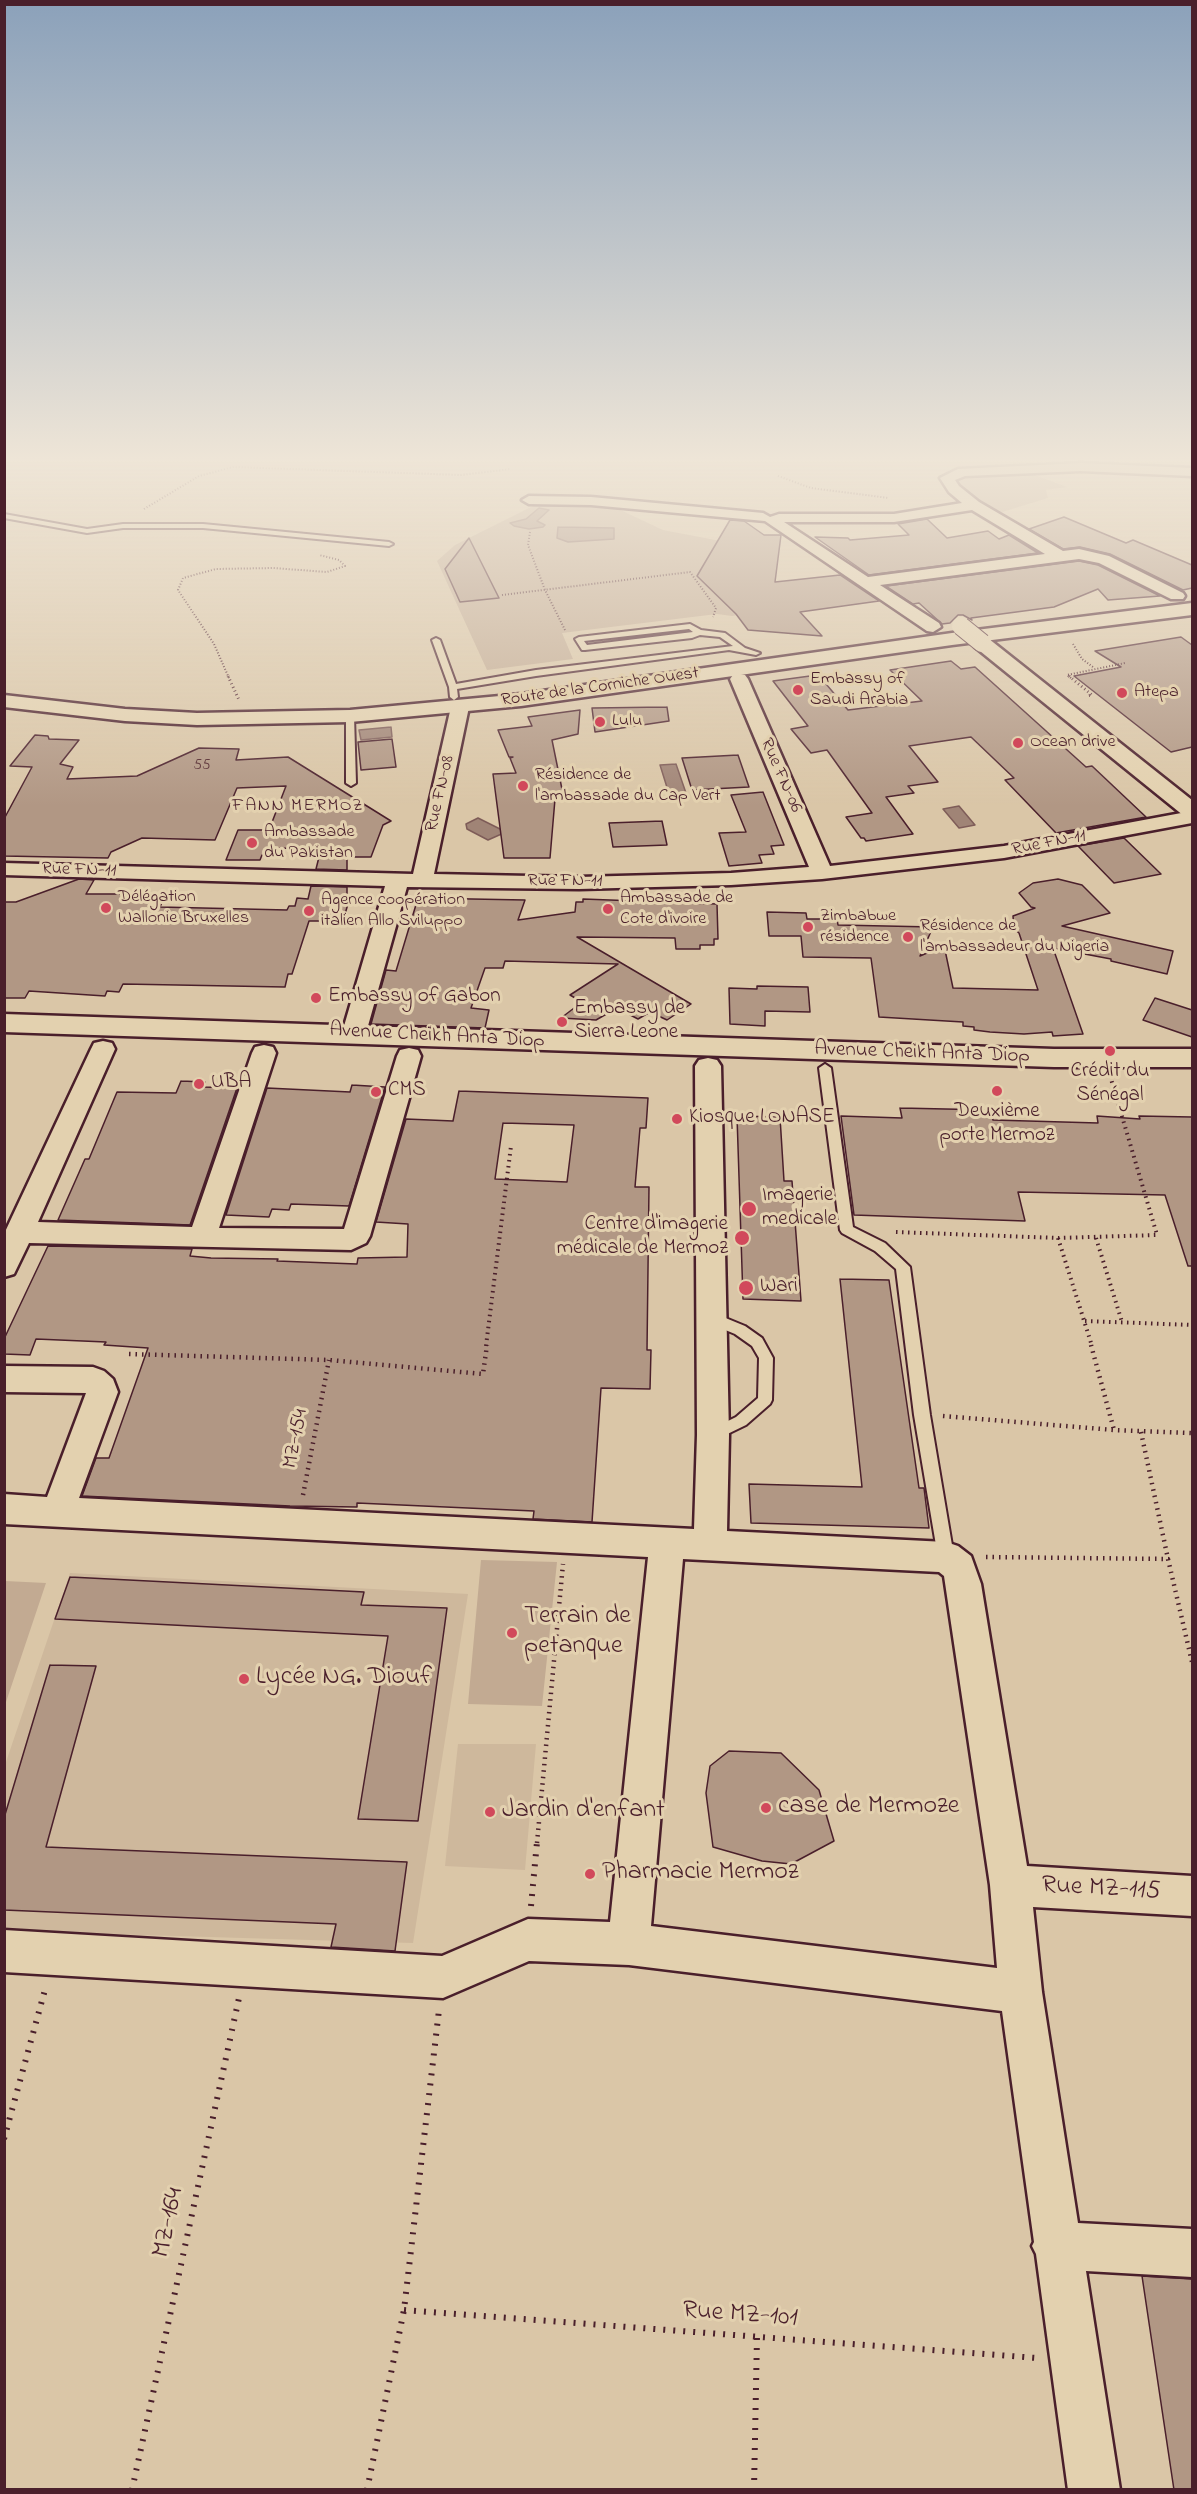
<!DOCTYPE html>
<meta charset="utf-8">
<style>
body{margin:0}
#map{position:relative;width:1197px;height:2494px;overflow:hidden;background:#dac6a7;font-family:"Indie Flower",sans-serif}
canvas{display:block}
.frame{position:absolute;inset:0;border:6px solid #4a1f2b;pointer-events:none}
</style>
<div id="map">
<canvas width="1197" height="2494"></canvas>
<div class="frame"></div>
</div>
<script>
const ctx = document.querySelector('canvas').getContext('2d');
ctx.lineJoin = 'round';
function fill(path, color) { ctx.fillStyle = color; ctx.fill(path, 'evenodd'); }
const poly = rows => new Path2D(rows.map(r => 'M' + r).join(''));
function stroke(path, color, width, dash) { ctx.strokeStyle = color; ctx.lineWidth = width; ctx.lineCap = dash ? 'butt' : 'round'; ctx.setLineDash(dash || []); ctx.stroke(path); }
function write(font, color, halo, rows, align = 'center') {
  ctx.font = font + ' "Indie Flower",sans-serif'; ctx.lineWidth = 6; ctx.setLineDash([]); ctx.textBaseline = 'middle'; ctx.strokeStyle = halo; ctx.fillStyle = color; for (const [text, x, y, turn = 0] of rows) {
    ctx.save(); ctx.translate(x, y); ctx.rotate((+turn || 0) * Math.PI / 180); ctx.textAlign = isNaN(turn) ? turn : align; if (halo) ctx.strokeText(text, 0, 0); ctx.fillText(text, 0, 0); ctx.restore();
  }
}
const built = poly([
 [70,1573,468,1594,413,1943,5,1931,5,1765],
 [458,1744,536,1744,525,1870,445,1866]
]);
const green = poly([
 [1027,472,1067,487,1046,490,1048,498,999,513,972,501,960,488,955,478,972,474],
 [533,506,612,506,663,530,747,546,774,609,732,616,717,614,562,633,573,659,487,670,437,561,455,545],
 [481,1560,557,1562,542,1706,468,1704],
 [5,1581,46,1583,5,1705,4,1581]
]);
const water = poly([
 [539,508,549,510,537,521,545,525,543,527,529,529,514,526,510,523,526,519,539,508],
 [558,527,614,528,614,539,568,542,557,538,558,527],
 [391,727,392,737,361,740,359,730,391,727],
 [676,764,687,796,670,797,660,765,676,764],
 [959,806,975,825,959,828,943,809,959,806],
 [478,818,506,832,488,840,467,829,466,824,478,818]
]);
const building = poly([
 [1064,517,1126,543,1133,540,1192,565,1192,588,1183,590,1110,554,1080,547,1063,549,1029,529,1064,517],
 [927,519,947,538,988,531,999,539,1009,535,1038,553,869,575,815,537,848,538,850,540,909,535,898,524,927,519],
 [730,520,744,521,764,535,781,535,775,582,840,575,879,601,800,612,822,636,748,630,736,614,697,576,730,520],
 [469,538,499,598,460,602,445,569,469,538],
 [1079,561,1098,565,1160,596,1108,600,1098,589,1054,607,971,618,972,620,963,615,958,615,950,623,942,624,919,603,913,604,886,586,1079,561],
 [1181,637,1192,645,1192,747,1171,752,1074,676,1121,667,1095,651,1181,637],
 [951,661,961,669,975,667,1086,767,1092,766,1146,817,1056,833,1005,780,1014,778,971,737,909,746,938,782,908,786,914,793,886,797,913,834,866,841,864,838,861,838,846,817,872,813,827,750,811,753,791,729,808,726,773,681,810,676,813,680,821,678,848,710,922,701,890,670,951,661],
 [667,707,669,721,595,732,592,708,667,707],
 [580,710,578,734,552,740,564,799,555,799,550,858,504,858,493,774,516,773,510,758,513,757,509,757,498,730,532,726,528,717,580,710],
 [35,735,48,736,49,739,79,740,60,764,73,767,67,779,137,776,199,748,239,749,236,760,288,757,391,821,383,825,371,857,347,857,347,870,316,869,321,849,274,848,272,855,262,855,260,860,226,860,238,830,269,830,286,786,237,788,215,840,142,838,111,852,108,858,4,856,4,819,32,767,10,766,35,735],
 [392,739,396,767,361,770,358,742,392,739],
 [738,755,749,787,692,790,682,758,738,755],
 [763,792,784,845,771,846,774,854,759,855,762,863,729,866,719,833,746,832,731,795,763,792],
 [662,821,667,845,613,847,609,823,662,821],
 [1124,838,1161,874,1114,883,1078,846,1124,838],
 [79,879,94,880,86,894,143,894,143,896,150,897,148,899,163,900,160,907,287,910,289,906,295,906,297,898,308,899,311,886,347,887,347,897,350,897,343,921,309,921,292,974,288,974,285,987,123,984,119,992,107,991,105,996,29,991,25,998,4,998,4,902,16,902,79,879],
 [1058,879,1082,885,1110,913,1062,926,1173,951,1167,974,1111,961,1111,959,1053,948,1083,1034,1053,1036,1052,1032,1024,1034,990,1032,974,1030,974,1027,963,1026,963,1022,879,1017,871,958,803,957,801,936,769,936,767,912,806,913,807,919,837,919,838,925,933,927,920,956,934,950,945,950,953,988,1038,990,1019,933,1014,929,1013,916,1035,908,1031,907,1019,893,1033,883,1058,879],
 [418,898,525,900,518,920,575,912,576,902,583,902,583,899,717,904,718,939,714,939,714,945,700,945,700,949,676,949,675,938,577,937,691,1004,667,1020,650,1012,638,1019,617,1008,596,1020,561,1018,582,1002,570,995,618,964,505,961,503,968,485,968,471,1008,489,1010,485,1028,371,1024,386,970,396,971,418,898],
 [757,986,808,987,810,1012,765,1011,765,1026,730,1024,729,988,757,989,757,986],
 [1155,998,1192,1010,1192,1037,1143,1020,1155,998],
 [181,1081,205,1082,203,1087,237,1088,190,1225,58,1220,85,1159,89,1159,117,1092,176,1093,181,1081],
 [352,1085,385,1087,349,1206,291,1204,289,1210,272,1209,269,1217,226,1215,267,1088,350,1092,352,1085],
 [459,1091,648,1098,646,1128,640,1128,635,1187,649,1187,647,1350,651,1350,650,1389,601,1388,592,1522,533,1519,534,1511,357,1503,357,1507,290,1506,82,1496,96,1458,109,1458,148,1348,104,1345,106,1342,36,1339,30,1355,4,1354,4,1339,48,1246,192,1249,190,1256,211,1258,278,1259,277,1261,357,1264,358,1258,407,1257,408,1224,376,1222,406,1119,453,1121,459,1091],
 [503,1123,574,1125,567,1182,495,1179,503,1123],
 [900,1108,991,1110,993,1120,1098,1123,1097,1116,1140,1119,1139,1116,1192,1117,1192,1266,1188,1266,1165,1195,1018,1192,1025,1221,854,1215,841,1116,902,1118,900,1108],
 [737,1116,780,1117,784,1181,792,1181,801,1301,743,1299,737,1116],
 [840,1279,889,1280,919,1488,924,1488,929,1528,751,1523,749,1484,862,1487,840,1279],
 [70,1577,364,1592,361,1605,447,1608,418,1821,358,1819,388,1636,55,1619,70,1577],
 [50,1665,96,1666,46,1847,407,1862,395,1951,331,1947,336,1924,4,1910,4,1818,50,1665],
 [729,1751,781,1753,819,1790,834,1841,791,1864,762,1861,713,1847,706,1793,710,1766,729,1751],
 [1142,2276,1192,2279,1192,2490,1174,2490,1142,2276]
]);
const pathFar4 = poly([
 [778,476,811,488,889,498],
 [144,509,199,476,233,467,461,475,511,469],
 [530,532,528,545,545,590,565,630],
 [502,595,690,572,716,608,713,617],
 [1073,644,1082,659,1093,667],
 [229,678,214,644,178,590,183,578,216,569,273,568,327,572,345,566,339,560,319,555],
 [1071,678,1067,675,1125,663]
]);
const pathFar3 = poly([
 [228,676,239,700],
 [1069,676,1092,695,1086,696]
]);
const pathFar2 = poly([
 [896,1232,1058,1238,1157,1235,1111,1079],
 [1058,1238,1092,1346],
 [1096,1238,1122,1322],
 [1085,1321,1192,1325],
 [486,1346,511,1146]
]);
const pathFar1 = poly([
 [1091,1345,1114,1430],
 [129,1354,329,1360,483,1374,487,1345],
 [943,1416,1114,1430,1192,1433],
 [1141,1432,1168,1559],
 [303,1495,329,1360],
 [986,1557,1168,1559,1192,1662],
 [537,1843,563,1564]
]);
const path = poly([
 [531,1906,537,1842],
 [4,2139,46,1986],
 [404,2310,1037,2358],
 [132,2490,239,1998],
 [367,2490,404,2310,439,2010],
 [754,2490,757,2336]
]);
const lane = poly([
 [4,514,87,529,123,524,203,524,389,542,393,544,389,546,203,528,123,528,87,533,4,518,4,514],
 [690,624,701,630,725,633,745,648,760,653,756,655,729,650,536,676,457,689,458,697,454,700,450,697,449,687,432,640,436,638,440,640,456,684,536,670,733,646,720,637,700,635,692,638,585,650,582,650,575,639,579,637,690,624],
 [689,629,693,632,587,645,584,641,689,629],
 [350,713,354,716,356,783,351,786,346,783,346,716,350,713],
 [825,1064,831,1068,853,1227,885,1243,910,1267,930,1415,954,1557,952,1562,946,1564,940,1562,938,1557,914,1415,896,1269,875,1251,842,1233,840,1230,819,1068,825,1064],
 [711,1312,745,1326,762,1338,773,1358,772,1400,770,1404,746,1425,713,1441,708,1439,705,1435,708,1431,736,1417,758,1398,759,1358,752,1346,735,1334,706,1322,704,1318,706,1314,711,1312]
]);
const street = poly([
 [1081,463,1192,468,1192,476,1081,471,965,476,955,480,959,486,979,502,1063,551,1079,549,1109,556,1183,593,1185,596,1183,599,1171,599,1099,563,1079,559,880,585,939,623,941,627,933,632,927,631,765,521,591,505,529,504,522,500,529,496,591,497,763,513,770,517,779,514,894,514,962,503,949,492,940,478,958,469,1081,463],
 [972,510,1045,554,868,577,784,522,894,522,972,510],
 [739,674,745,675,748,679,830,866,1004,846,1192,811,1192,823,1004,858,822,879,731,885,579,889,407,887,366,1033,363,1039,354,1041,345,1039,342,1033,385,886,4,875,4,863,413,874,451,707,454,703,460,702,466,703,469,707,434,874,579,877,731,873,809,867,730,679,733,675,739,674],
 [103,1041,112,1043,115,1049,38,1222,192,1227,252,1053,255,1047,264,1045,273,1047,276,1053,219,1228,344,1229,397,1056,400,1050,409,1048,418,1050,421,1056,370,1236,366,1243,351,1250,29,1243,14,1274,4,1277,4,1234,91,1049,94,1043,103,1041],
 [708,1058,717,1060,721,1066,729,1435,727,1531,946,1542,958,1546,971,1556,981,1584,1027,1866,1192,1876,1192,1916,1033,1907,1042,1992,1078,2223,1192,2229,1192,2277,1086,2271,1120,2490,1068,2490,1036,2254,1032,2246,1034,2242,1002,2011,629,1965,529,1961,443,1998,4,1972,4,1930,442,1956,528,1919,610,1922,648,1557,4,1524,4,1494,47,1497,86,1393,4,1392,4,1366,93,1367,104,1371,113,1379,118,1392,79,1498,694,1529,697,1435,695,1066,699,1060,708,1058],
 [683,1559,939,1572,944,1576,990,1885,997,1968,651,1926,683,1559]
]);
const secondary = poly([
 [982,637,989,639,1192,800,1192,818,1184,816,975,647,972,643,975,639,982,637]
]);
const primary = poly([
 [4,1014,1054,1049,1192,1049,1192,1067,1054,1067,4,1032,4,1014]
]);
const highway = poly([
 [1192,603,1192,615,952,645,521,706,350,722,197,725,125,721,4,707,4,695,125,709,197,713,350,710,521,694,952,633,1192,603]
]);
const secondaryBridge = poly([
 [961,626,982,643]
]);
const markers = [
 [798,690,6,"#d1495b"],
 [1122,693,6,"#d1495b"],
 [600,722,6,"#d1495b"],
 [1018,743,6,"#d1495b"],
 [523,786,6,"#d1495b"],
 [252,843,6,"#d1495b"],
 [106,908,6,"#d1495b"],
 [608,909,6,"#d1495b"],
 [309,911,6,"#d1495b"],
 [808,927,6,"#d1495b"],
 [908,937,6,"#d1495b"],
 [316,998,6,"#d1495b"],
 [562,1022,6,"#d1495b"],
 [1110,1051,6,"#d1495b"],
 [199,1084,6,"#d1495b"],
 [997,1091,6,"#d1495b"],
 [376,1092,6,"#d1495b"],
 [677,1119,6,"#d1495b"],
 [749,1209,8,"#d1495b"],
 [742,1238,8,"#d1495b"],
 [746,1288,8,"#d1495b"],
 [512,1633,6,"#d1495b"],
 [244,1679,6,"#d1495b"],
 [766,1808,6,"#d1495b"],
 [490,1812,6,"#d1495b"],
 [590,1874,6,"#d1495b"]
];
const farNumbernames = [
 ["55",202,767]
];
const farPoinames = [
 ["Embassy of",810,680],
 ["Saudi Arabia",810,701],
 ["Atepa",1134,693],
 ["Lulu",612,722],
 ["Ocean drive",1030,743],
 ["Résidence de",535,776],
 ["l'ambassade du Cap Vert",535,797],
 ["Ambassade",264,833],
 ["du Pakistan",264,854],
 ["Délégation",118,898],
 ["Wallonie Bruxelles",118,919],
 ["Ambassade de",620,899],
 ["Cote d'ivoire",620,920],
 ["Agence coopération",321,901],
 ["italien Allo Sviluppo",321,922],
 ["Zimbabwe",820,917],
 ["résidence",820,938],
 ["Résidence de",920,927],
 ["l'ambassadeur du Nigeria",920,948]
];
const farStreetnames = [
 ["Route de la Corniche Ouest",600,688,-8],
 ["Rue FN-06",780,776,66],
 ["Rue FN-08",441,794,-77],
 ["Rue FN-11",1049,844,-11],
 ["Rue FN-11",79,871,2],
 ["Rue FN-11",565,882]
];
const farNeighbourhoodnames = [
 ["FANN MERMOZ",298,807]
];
const poiNames = [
 ["Embassy of Gabon",328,998],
 ["Embassy de",574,1010],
 ["Sierra Leone",574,1034],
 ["Crédit du",1110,1073,"center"],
 ["Sénégal",1110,1097,"center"],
 ["UBA",211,1084],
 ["CMS",388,1092],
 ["Deuxième",997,1113,"center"],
 ["porte Mermoz",997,1137,"center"],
 ["Kiosque LONASE",689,1119],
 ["Imagerie",762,1197],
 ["medicale",762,1221],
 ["Centre d'imagerie",728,1226,"right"],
 ["médicale de Mermoz",728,1250,"right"],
 ["Wari",760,1288]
];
const streetNames = [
 ["Avenue Cheikh Anta Diop",437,1037,3],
 ["Avenue Cheikh Anta Diop",922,1054,2],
 ["MZ-154",297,1439,-79]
];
const nearPoinames = [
 ["Terrain de",524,1618],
 ["petanque",524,1648],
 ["Lycée NG. Diouf",256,1679],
 ["case de Mermoze",778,1808],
 ["Jardin d'enfant",502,1812],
 ["Pharmacie Mermoz",602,1874]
];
const nearStreetnames = [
 ["Rue MZ-115",1101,1890,3],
 ["MZ-164",170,2223,-78],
 ["Rue MZ-101",740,2316,4]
];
fill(built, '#ceb89c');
fill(green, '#c2aa92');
fill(water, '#a08476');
stroke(water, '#7e5c58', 1.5);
fill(building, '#b19784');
stroke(building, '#4a1f2b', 1.5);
stroke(lane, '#4a1f2b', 4);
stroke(street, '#4a1f2b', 5);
stroke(secondary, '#4a1f2b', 5);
stroke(primary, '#4a1f2b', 5);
stroke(highway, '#4a1f2b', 5);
stroke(pathFar4, '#4a1f2b', 2, [1, 2]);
stroke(pathFar3, '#4a1f2b', 3, [1, 3]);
stroke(pathFar2, '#4a1f2b', 4, [1.5, 4.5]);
stroke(pathFar1, '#4a1f2b', 4.5, [1.5, 5]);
stroke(path, '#4a1f2b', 6, [2, 8]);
fill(lane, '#e3d1af');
fill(street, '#e3d1af');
fill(secondary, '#e3d1af');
fill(primary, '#e3d1af');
fill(highway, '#e3d1af');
stroke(secondaryBridge, '#4a1f2b', 20, []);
stroke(secondaryBridge, '#e3d1af', 18);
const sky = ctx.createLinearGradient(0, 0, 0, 806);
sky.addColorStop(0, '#8ba1ba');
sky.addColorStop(0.57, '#eee5d7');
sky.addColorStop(1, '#eee5d700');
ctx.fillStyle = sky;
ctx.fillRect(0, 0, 1197, 806);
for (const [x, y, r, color] of markers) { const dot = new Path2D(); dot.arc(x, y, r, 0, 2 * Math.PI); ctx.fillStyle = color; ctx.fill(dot); stroke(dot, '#e3d1af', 2); }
write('15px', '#643d41', null, farNumbernames);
write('18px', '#4a1f2b', '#e3d1af', farPoinames, 'left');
write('18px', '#4a1f2b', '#e3d1af', farStreetnames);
ctx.letterSpacing = '1.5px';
write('18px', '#4a1f2b', '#e3d1af', farNeighbourhoodnames);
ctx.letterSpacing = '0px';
write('21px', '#4a1f2b', '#e3d1af', poiNames, 'left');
write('21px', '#4a1f2b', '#e3d1af', streetNames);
write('26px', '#4a1f2b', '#e3d1af', nearPoinames, 'left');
write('26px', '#4a1f2b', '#e3d1af', nearStreetnames);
</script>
